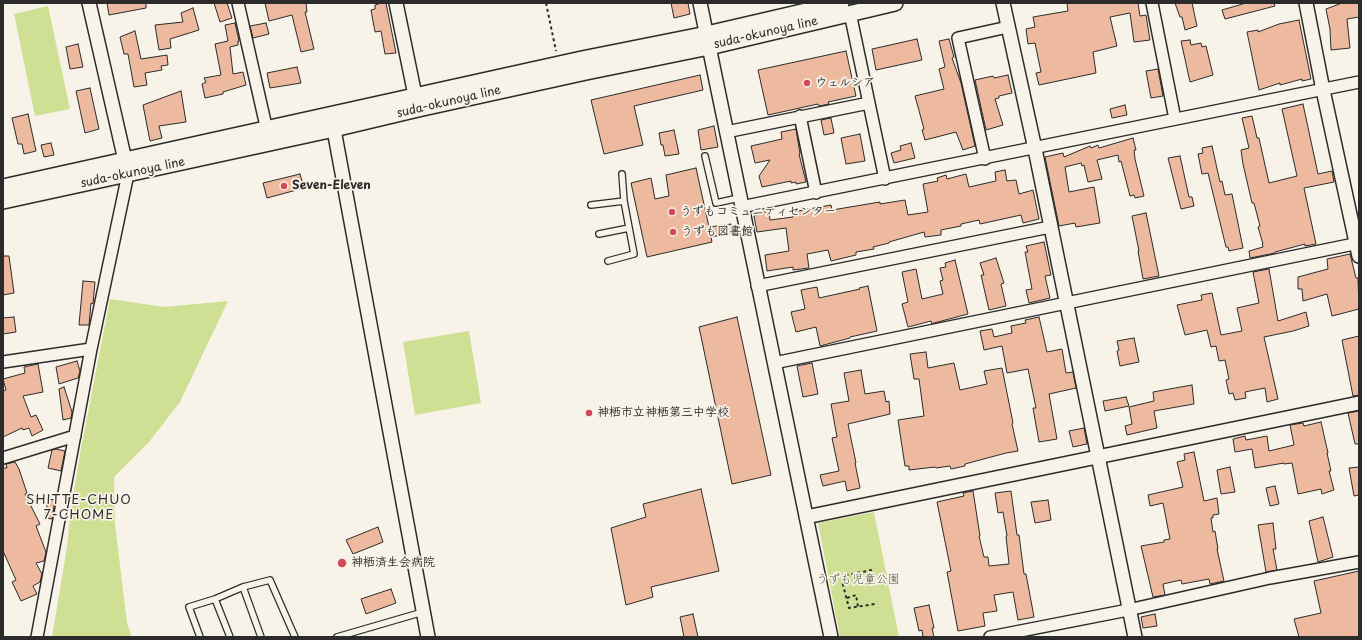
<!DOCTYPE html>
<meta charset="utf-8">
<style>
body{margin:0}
#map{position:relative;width:1362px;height:640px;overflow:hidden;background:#f7f3e8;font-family:"Playpen Sans",sans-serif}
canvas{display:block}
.frame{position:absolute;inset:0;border:4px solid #2b2b2b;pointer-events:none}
</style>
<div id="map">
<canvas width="1362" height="640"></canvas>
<div class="frame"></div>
</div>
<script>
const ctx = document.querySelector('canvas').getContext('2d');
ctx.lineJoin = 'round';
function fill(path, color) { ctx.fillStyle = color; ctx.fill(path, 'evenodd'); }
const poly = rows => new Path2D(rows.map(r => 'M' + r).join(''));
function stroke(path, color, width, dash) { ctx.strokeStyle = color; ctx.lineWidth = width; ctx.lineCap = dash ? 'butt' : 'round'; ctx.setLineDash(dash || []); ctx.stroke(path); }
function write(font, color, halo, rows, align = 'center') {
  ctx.font = font + ' "Playpen Sans","Klee One",sans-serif'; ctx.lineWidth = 3.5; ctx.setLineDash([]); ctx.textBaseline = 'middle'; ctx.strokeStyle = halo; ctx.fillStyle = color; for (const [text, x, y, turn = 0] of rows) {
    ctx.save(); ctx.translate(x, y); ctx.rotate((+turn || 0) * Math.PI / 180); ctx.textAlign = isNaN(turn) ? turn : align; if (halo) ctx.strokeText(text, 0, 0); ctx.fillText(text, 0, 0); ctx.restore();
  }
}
const green = poly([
 [48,6,70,109,35,116,14,14],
 [110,299,164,307,228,301,180,402,149,442,114,477,115,524,127,623,132,637,52,637,67,547,70,516,80,454],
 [469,331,481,403,415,415,403,342],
 [874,512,899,637,840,637,818,523]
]);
const building = poly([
 [107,3,146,3,146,8,109,15,107,3],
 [214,3,227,3,232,18,220,22,214,3],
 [265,3,306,3,307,12,305,12,314,49,301,52,292,15,269,21,265,3],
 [381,3,386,3,396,53,385,54,381,31,375,32,371,10,375,9,375,5,381,3],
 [671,3,688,3,690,14,674,18,671,3],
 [1067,3,1138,3,1140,16,1146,15,1150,40,1134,42,1130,13,1110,17,1117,46,1093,52,1096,73,1039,85,1036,73,1041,72,1035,43,1028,44,1026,29,1035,27,1033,17,1068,11,1067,3],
 [1175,3,1192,3,1197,26,1185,30,1182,17,1180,17,1175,3],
 [1246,3,1274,3,1275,6,1225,19,1222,10,1246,3],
 [1342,3,1359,3,1359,17,1347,19,1350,48,1331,50,1330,29,1326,9,1342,3],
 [193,8,199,30,170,39,171,48,159,50,155,25,183,22,181,13,193,8],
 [1299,20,1311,79,1302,81,1302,79,1280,85,1280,83,1259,90,1247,32,1258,30,1258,32,1279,24,1299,20],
 [235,23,239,41,238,41,238,45,230,47,233,74,243,72,246,85,223,92,223,94,205,98,202,84,206,82,204,78,221,75,215,44,228,41,225,25,235,23],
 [266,23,269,34,253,38,250,26,266,23],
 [135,31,141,59,167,55,168,65,161,66,162,70,145,73,147,85,134,87,128,54,124,54,120,37,135,31],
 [917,39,922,60,876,70,872,49,917,39],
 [949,39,954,57,952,58,961,83,975,146,963,150,956,132,925,140,922,130,924,129,915,96,944,89,939,69,945,67,939,41,949,39],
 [1190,40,1191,45,1201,43,1202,47,1206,46,1213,75,1190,82,1181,41,1190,40],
 [78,44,83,67,70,69,66,47,78,44],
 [846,51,856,96,828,102,829,104,819,106,818,104,768,115,758,70,846,51],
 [297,67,301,83,270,88,267,73,297,67],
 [1158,69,1163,96,1151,98,1146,71,1158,69],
 [700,75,703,90,634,106,643,145,604,154,591,100,700,75],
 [1008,75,1012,93,999,96,999,98,995,99,1003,125,986,130,975,80,993,76,994,78,1008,75],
 [90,88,99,129,85,133,76,91,90,88],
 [181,91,186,122,159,126,162,138,150,141,143,105,181,91],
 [1303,104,1318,174,1332,171,1334,182,1304,188,1316,244,1305,246,1305,244,1275,252,1275,253,1250,258,1249,251,1263,247,1262,244,1263,244,1258,227,1260,226,1254,203,1252,203,1243,164,1241,150,1249,148,1242,118,1252,116,1257,138,1259,138,1269,183,1297,176,1282,109,1303,104],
 [1125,105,1127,115,1112,118,1110,109,1125,105],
 [28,114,36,151,24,154,22,144,18,144,12,118,28,114],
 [831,118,834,133,824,135,821,120,831,118],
 [714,126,718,147,701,150,698,130,714,126],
 [796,129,800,154,799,154,806,182,796,184,796,182,791,183,791,181,762,187,759,176,770,160,755,163,751,146,782,139,781,132,796,129],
 [674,130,679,154,665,156,663,145,661,145,659,133,674,130],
 [860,134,865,161,846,164,841,138,860,134],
 [1133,138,1136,150,1134,150,1135,159,1144,196,1135,198,1134,195,1130,196,1121,161,1119,162,1118,155,1097,160,1102,179,1088,182,1084,165,1082,166,1081,163,1065,167,1069,192,1094,187,1100,223,1076,227,1075,223,1059,226,1045,157,1063,153,1064,157,1090,146,1091,148,1098,145,1099,148,1133,138],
 [51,143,54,155,44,157,41,145,51,143],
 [911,143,915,158,894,163,891,153,901,150,900,146,911,143],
 [1212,146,1220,182,1222,181,1225,195,1232,194,1243,248,1229,251,1228,247,1226,247,1208,173,1202,174,1198,154,1203,153,1202,148,1212,146],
 [1180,156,1189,197,1192,197,1194,206,1181,209,1168,158,1180,156],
 [696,168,709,227,731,224,733,233,711,237,712,242,647,257,631,183,651,178,655,199,669,196,666,175,696,168],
 [1005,170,1007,181,1016,180,1019,194,1033,190,1039,219,1023,223,1021,215,980,224,979,220,961,224,961,226,941,230,941,235,925,237,924,232,889,242,889,243,873,247,874,249,856,252,856,255,831,261,828,250,807,254,809,268,793,270,793,267,767,271,765,255,789,251,786,228,757,232,754,216,759,213,769,211,770,220,793,217,792,212,831,205,832,210,880,202,880,204,905,200,908,215,928,212,923,184,938,181,937,178,946,175,947,179,966,174,969,187,996,181,995,172,1005,170],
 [300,174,304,188,267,198,263,183,300,174],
 [1146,213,1159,276,1143,279,1138,251,1139,251,1132,216,1146,213],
 [1044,242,1051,275,1045,276,1050,298,1029,303,1026,290,1032,289,1025,252,1028,252,1026,246,1044,242],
 [1350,254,1356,278,1358,278,1359,309,1332,316,1327,294,1303,301,1302,289,1298,289,1298,277,1328,269,1327,259,1350,254],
 [3,256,9,256,14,293,3,295,3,256],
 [996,258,1004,283,1001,284,1006,306,989,310,981,275,984,275,980,263,996,258],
 [955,260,968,314,934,323,932,324,931,321,908,327,902,304,908,302,902,272,916,269,922,299,943,294,940,281,943,280,940,268,946,267,945,263,955,260],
 [1269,269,1278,321,1306,312,1309,326,1293,331,1264,337,1278,399,1267,402,1265,388,1245,392,1246,398,1235,400,1233,393,1229,394,1226,380,1229,379,1225,360,1219,361,1216,346,1211,347,1207,330,1185,335,1177,305,1202,300,1201,295,1212,293,1221,335,1242,331,1237,308,1259,303,1253,272,1269,269],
 [83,281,95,282,93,304,91,303,89,325,79,325,83,281],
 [868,286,877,331,850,337,850,338,820,346,816,327,796,332,791,312,805,309,801,290,817,287,819,298,860,289,859,288,868,286],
 [14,317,16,332,3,334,3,318,14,317],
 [737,317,771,475,732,484,699,327,737,317],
 [1039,317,1047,352,1062,349,1066,373,1073,372,1076,388,1049,394,1057,439,1039,442,1033,408,1036,408,1028,369,1007,373,1002,346,984,350,980,331,992,329,994,337,1012,333,1011,326,1026,323,1025,320,1039,317],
 [1359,336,1359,395,1353,396,1342,340,1359,336],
 [1134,338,1139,362,1120,366,1117,351,1119,350,1117,341,1134,338],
 [926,352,928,368,954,363,960,390,987,384,984,371,1002,368,1013,423,1012,424,1018,451,1006,453,965,464,965,466,951,469,950,466,936,468,935,467,909,470,909,466,905,466,898,420,924,416,919,379,914,379,910,354,926,352],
 [77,361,80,371,78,378,59,384,56,367,77,361],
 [812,363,818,394,803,397,797,366,812,363],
 [38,364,43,392,23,396,31,417,36,415,43,430,32,436,29,428,23,430,22,428,3,437,3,391,6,390,3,379,25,373,24,367,38,364],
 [861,370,865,394,884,391,886,402,889,401,890,414,848,424,856,463,855,463,860,488,847,491,845,481,823,486,820,475,839,471,832,438,837,437,831,404,849,401,844,373,861,370],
 [1192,385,1194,404,1154,411,1157,428,1127,435,1125,426,1132,424,1129,407,1154,401,1153,392,1192,385],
 [64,387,72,412,71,418,63,420,59,389,64,387],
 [1126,397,1129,406,1105,411,1103,401,1126,397],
 [1359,411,1359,444,1355,444,1348,413,1359,411],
 [1321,422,1328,453,1327,453,1331,471,1329,471,1334,490,1322,494,1321,489,1298,494,1292,463,1284,464,1284,463,1255,468,1252,449,1235,452,1233,439,1245,436,1246,440,1267,436,1269,451,1294,445,1290,425,1303,423,1304,426,1321,422],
 [1084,428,1087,444,1073,447,1069,431,1084,428],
 [56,449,65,451,61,471,48,468,52,450,56,449],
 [1194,452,1204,501,1217,498,1219,514,1213,515,1213,518,1211,518,1213,532,1215,531,1218,549,1217,549,1224,581,1210,584,1209,579,1182,584,1181,580,1163,584,1165,595,1153,597,1141,546,1164,542,1164,540,1170,539,1163,503,1150,506,1148,495,1183,487,1177,462,1185,460,1184,454,1194,452],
 [15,462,19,469,27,493,25,494,40,524,36,526,46,552,44,561,36,563,42,574,40,582,33,586,37,594,21,601,12,582,16,580,3,551,3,468,7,468,6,464,15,462],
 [1230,467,1235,492,1221,494,1217,470,1230,467],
 [1359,467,1359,495,1354,496,1349,468,1359,467],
 [1275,486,1279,504,1270,506,1266,488,1275,486],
 [701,489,719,571,651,587,653,597,626,605,611,528,646,517,643,504,701,489],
 [973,491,980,536,979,536,984,557,988,557,989,566,1009,564,1006,536,1007,536,1003,512,998,513,995,493,1011,491,1017,535,1019,535,1024,574,1026,574,1034,617,1018,620,1013,592,994,595,997,611,983,613,985,626,958,631,947,572,951,571,937,502,964,496,963,493,973,491],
 [48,499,55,500,52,519,45,518,48,499],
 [1048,500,1051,520,1035,523,1031,502,1048,500],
 [1323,517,1333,557,1318,562,1309,521,1323,517],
 [1273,523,1276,549,1273,549,1277,570,1266,572,1258,525,1273,523],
 [378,527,383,542,353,554,346,540,378,527],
 [1359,571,1359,637,1299,637,1294,619,1321,613,1314,581,1359,571],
 [391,589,396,603,366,614,361,599,391,589],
 [929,605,934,628,932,628,934,637,923,637,922,630,919,631,914,608,929,605],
 [693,614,698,637,684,637,680,617,693,614],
 [1155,614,1157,626,1143,628,1141,617,1155,614]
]);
const path = poly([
 [546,3,556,51],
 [872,570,847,575,842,581,849,608,875,604],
 [847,598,856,595,858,607]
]);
const service = poly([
 [705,156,716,203,739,198],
 [591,205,624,201,622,174],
 [599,234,629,228],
 [608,261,634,254,624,201],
 [200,637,189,607,215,599],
 [230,637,215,599,243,587],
 [261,637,243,587,270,580,295,637],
 [337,637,423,612]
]);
const minor = poly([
 [238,3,268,135],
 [1152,3,1175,119],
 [850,13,885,179],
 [800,116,816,193],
 [726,132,869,103],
 [985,159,958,38,1008,27],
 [741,207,1359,82],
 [757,286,1050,227],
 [3,362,91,349],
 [774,363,1359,243],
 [3,458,75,436],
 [37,637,91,349,128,174],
 [990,637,1128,610,1270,578,1359,562]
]);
const tertiary = poly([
 [89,3,127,169],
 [396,3,417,105],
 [700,3,831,637],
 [1003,3,1035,149,1135,637],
 [1306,3,1323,90,1359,256],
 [332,119,428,637],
 [806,517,1359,403]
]);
const secondary = poly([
 [3,187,582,59,707,34,841,3],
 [3,201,334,129,418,109,586,72,709,47,895,3]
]);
const markers = [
 [807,83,4,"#d1495b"],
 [284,186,4,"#d1495b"],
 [672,212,4,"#d1495b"],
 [673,232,4,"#d1495b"],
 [589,413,4,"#d1495b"],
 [342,563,5,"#d1495b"]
];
const streetNames = [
 ["suda-okunoya line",766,33,-13],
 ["suda-okunoya line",449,102,-13],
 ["suda-okunoya line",133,173,-12]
];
const poiNames = [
 ["ウェルシア",815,83],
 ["Seven-Eleven",292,186],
 ["うずもコミュニティセンター",680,212],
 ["うずも図書館",681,232],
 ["神栖市立神栖第三中学校",597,413],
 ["神栖済生会病院",351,563]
];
const parkNames = [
 ["うずも児童公園",858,580]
];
const neighbourhoodNames = [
 ["SHITTE-CHUO",79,500],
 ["7-CHOME",79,515]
];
fill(green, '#cfe094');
fill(building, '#eeba9f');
stroke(building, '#2b2b2b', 1);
stroke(service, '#2b2b2b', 8);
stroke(minor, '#2b2b2b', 14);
stroke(tertiary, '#2b2b2b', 16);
stroke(secondary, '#2b2b2b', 18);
stroke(path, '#2b2b2b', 2, [3, 3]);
stroke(service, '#f7f3e8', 5.5);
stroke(minor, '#f7f3e8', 11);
stroke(tertiary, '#f7f3e8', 13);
stroke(secondary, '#f7f3e8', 15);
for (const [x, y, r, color] of markers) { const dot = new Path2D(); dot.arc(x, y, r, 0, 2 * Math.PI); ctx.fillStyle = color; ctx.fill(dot); stroke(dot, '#f7f3e8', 1.5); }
write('12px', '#2b2b2b', '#f7f3e8', streetNames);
write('bold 12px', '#2b2b2b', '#f7f3e8', poiNames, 'left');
write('12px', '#545845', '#f7f3e8', parkNames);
ctx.letterSpacing = '1px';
write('13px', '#2b2b2b', '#f7f3e8', neighbourhoodNames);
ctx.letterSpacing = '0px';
</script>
